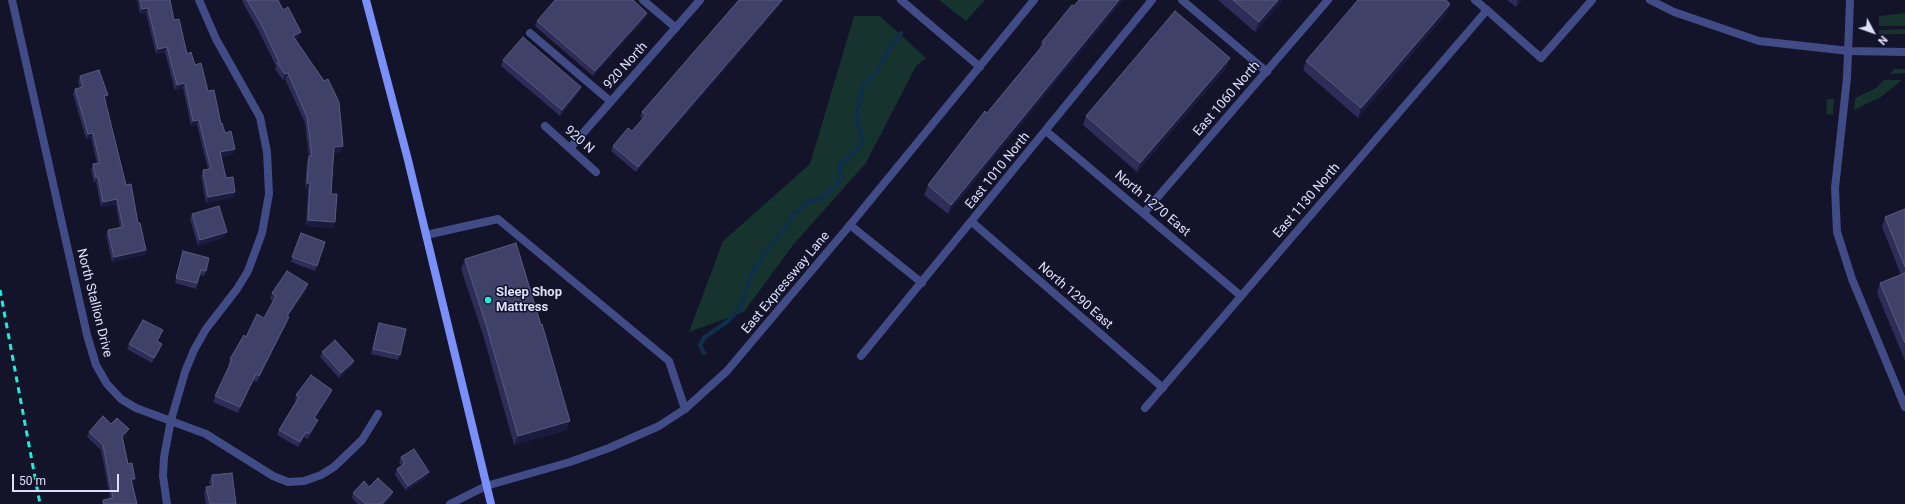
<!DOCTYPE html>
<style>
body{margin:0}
#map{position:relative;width:1905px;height:504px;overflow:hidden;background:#13132a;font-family:Roboto,sans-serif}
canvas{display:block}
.north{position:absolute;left:1853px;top:12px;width:40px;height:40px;-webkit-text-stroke:3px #13132a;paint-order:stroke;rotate:131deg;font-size:11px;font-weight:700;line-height:16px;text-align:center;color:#dde0fd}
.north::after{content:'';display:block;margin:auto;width:14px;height:18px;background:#dde0fd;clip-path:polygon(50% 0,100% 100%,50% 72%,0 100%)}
.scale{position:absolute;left:12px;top:474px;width:107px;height:18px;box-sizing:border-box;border:2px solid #dde0fd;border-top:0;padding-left:5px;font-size:12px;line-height:14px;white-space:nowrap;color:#dde0fd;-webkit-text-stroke:3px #13132a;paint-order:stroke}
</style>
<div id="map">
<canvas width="1905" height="504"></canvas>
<div class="north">N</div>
<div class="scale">50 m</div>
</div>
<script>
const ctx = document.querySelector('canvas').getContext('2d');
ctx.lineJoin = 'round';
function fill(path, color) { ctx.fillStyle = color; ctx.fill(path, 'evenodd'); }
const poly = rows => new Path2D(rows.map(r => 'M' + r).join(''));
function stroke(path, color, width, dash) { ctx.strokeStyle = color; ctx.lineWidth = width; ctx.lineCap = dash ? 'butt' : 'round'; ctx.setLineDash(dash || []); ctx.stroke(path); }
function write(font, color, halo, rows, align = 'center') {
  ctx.font = font + ' Roboto,sans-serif'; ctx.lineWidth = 3; ctx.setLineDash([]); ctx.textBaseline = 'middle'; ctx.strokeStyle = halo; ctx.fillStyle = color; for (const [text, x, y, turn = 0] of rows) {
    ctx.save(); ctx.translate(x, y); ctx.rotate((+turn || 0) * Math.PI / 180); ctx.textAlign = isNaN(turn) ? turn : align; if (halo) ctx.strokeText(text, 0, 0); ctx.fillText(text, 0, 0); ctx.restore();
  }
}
const green = poly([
 [939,0,985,0,966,21],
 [1905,13,1905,26,1879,26,1879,16],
 [854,16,880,16,926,58,916,66,866,163,793,245,744,312,689,332,723,241,810,164],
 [1905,29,1905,34,1879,34,1879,30],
 [1894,69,1905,69,1905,73,1890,74],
 [1884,80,1902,80,1881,97,1854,110,1855,98,1876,88],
 [1827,99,1834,99,1833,115,1826,114]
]);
const stream = poly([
 [704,353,700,345,705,337,728,321,739,309,752,273,767,250,786,228,791,218,801,207,810,201,822,198,836,185,840,180,840,164,859,148,862,142,856,112,860,103,861,92,863,85,877,72,881,62,901,33]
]);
const service = poly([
 [643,0,676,28],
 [1182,0,1267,72],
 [1850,0,1847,78,1835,188,1837,232,1852,279,1905,407],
 [1487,10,1541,58,1592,0],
 [530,33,610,101],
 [426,235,498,219,669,361,685,409]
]);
const minor = poly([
 [12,0,87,335,96,365,107,384,121,399,136,408,206,434,273,476,288,482,304,481,321,475,334,467,362,440,378,414],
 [901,0,980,67],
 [545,126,596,172],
 [1046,131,1241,296],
 [570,148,700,0],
 [1144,213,1328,0],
 [972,222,1163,388],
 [850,225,922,283],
 [861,356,1152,0],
 [1145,408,1487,10,1475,0],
 [167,504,163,476,164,457,171,420,185,372,194,350,206,329,237,289,248,271,262,233,269,194,267,152,260,117,216,39,199,0],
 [450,504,486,486]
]);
const tertiary = poly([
 [1650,0,1674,12,1759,41,1849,51,1905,52],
 [486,486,570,462,609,448,659,426,685,409,727,371,850,225,1034,0]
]);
const secondary = poly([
 [366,0,408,160,491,504]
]);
const rail = poly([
 [0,290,40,504]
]);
const wall = poly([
 [137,0,170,0,174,20,187,54,195,65,208,91,225,133,235,149,233,154,221,157,226,178,235,192,234,197,206,203,201,176,203,170,208,169,197,125,191,126,183,88,175,91,165,52,156,54,146,13,140,14],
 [243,0,278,0,298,38,296,39,343,146,341,152,334,153,331,194,335,222,333,228,306,226,308,189,305,189,307,162,309,157,305,123,285,79,283,80,275,69,276,66,257,28,242,1],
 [739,0,784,0,636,172,611,151,613,146,632,131,643,119,640,117,642,112],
 [1218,0,1283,0,1255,32],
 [1507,0,1522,0,1516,7],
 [1450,4,1447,13,1358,118,1303,70,1306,61],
 [1072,5,948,214,924,195,928,185,1039,49,1042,42],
 [647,13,645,18,593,76,535,26,537,21],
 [503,60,581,87,579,92,560,116,501,66],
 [1227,67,1137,172,1083,125,1086,116],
 [80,76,108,95,105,101,126,185,146,250,144,255,112,262,106,235,108,230,120,228,116,204,101,207,96,182,94,183,91,170,93,164,97,163,91,138,86,139,73,94,75,89,80,88,78,81],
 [1905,209,1905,361,1877,293,1880,283,1901,275,1882,227,1885,217],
 [192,214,225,237,198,246,190,219],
 [301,233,325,242,315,271,291,262],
 [183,251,206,271,204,276,200,275,196,289,175,283],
 [465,259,541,325,570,421,566,430,514,445,484,338,461,269],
 [308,284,306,290,288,316,287,322,257,382,253,380,238,413,213,402,229,366,228,365,230,359,246,337,264,318,273,301,270,299,272,293],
 [379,323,400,355,398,360,371,354,377,328],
 [161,336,157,341,160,349,152,363,127,349,129,344],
 [322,352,354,361,352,366,339,378,320,357],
 [332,390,330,396,315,418,318,420,316,425,308,439,304,437,298,447,277,435,279,430,296,401,295,400,296,395],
 [111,424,127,434,123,438,128,464,133,484,132,484,137,504,102,504,103,500,110,498,101,450,87,437,89,432],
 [401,457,429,472,427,477,406,491,395,475,397,469,402,466,399,462],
 [212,475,236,504,206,504,204,493,206,487,210,486,209,482],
 [369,487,393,492,391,497,385,504,358,504,352,498,353,493]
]);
const shadedWall = poly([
 [782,0,784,0,636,172,638,167],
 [1119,0,1123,0,948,214,951,205],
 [1278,0,1283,0,1255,32,1259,22],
 [1518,0,1522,0,1516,7],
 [1450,4,1447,13,1358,118,1361,108],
 [148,8,146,13,140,14,142,9],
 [647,13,645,18,593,76,595,71],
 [301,32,298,38,291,42,293,36],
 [167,47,165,52,156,54,158,49],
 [1230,58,1227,67,1137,172,1140,163],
 [288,73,285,79,283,80,285,74],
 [185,83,183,88,175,91,177,85],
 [581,87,579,92,560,116,562,110],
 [108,95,106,101,102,102,104,96],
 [199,120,197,125,191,126,193,121],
 [93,133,91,138,86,139,88,134],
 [343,146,341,152,332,153,334,147],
 [235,149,233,154,219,157,220,152],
 [98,177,96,182,94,183,96,178],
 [307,183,310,183,308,189,305,189],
 [235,192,234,197,206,203,208,197],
 [117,199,116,204,101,207,103,202],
 [308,220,335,222,333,228,306,226],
 [227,232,225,237,198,246,200,240],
 [146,250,144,255,112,262,114,257],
 [308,284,306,290,285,321,287,316],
 [289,317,287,322,257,382,259,376],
 [162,344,160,349,152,363,154,358],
 [354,361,352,366,339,378,341,373],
 [256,374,253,380,238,413,240,407],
 [332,390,330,396,312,423,314,418],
 [318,420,316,425,308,439,309,434],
 [570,421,566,430,514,445,518,436],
 [129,429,127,434,120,441,122,436],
 [306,432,304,437,298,447,300,442],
 [429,472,427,477,406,491,408,486],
 [131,479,135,479,133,484,129,484],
 [393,492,391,497,385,504,382,504]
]);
const building = poly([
 [140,0,170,0,174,20,179,19,187,54,191,52,195,65,201,63,208,91,214,90,221,124,222,123,225,133,231,131,235,149,220,152,226,178,233,177,235,192,208,197,203,170,211,169,199,120,193,121,185,83,177,85,167,47,158,49,148,8,142,9,140,0],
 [247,0,278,0,283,10,288,7,301,32,293,36,324,81,328,79,339,102,343,146,334,147,331,194,337,194,335,222,308,220,310,183,307,183,309,156,312,156,307,117,288,73,285,74,277,63,279,62,260,22,247,0],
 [555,0,633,0,647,13,595,71,537,21,555,0],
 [739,0,782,0,638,167,613,146,628,128,632,131,646,115,642,112,739,0],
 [1079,0,1119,0,951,205,928,185,985,111,987,113,1044,44,1042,42,1072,5,1074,6,1079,0],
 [1233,0,1278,0,1259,22,1233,0],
 [1358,0,1446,0,1450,4,1361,108,1306,61,1358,0],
 [1175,11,1230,58,1140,163,1086,116,1175,11],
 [523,37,581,87,562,110,503,60,523,37],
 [99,70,108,95,104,96,126,185,131,184,138,223,140,223,146,250,114,257,108,230,123,227,117,199,103,202,98,177,96,178,93,164,100,163,93,133,88,134,75,89,83,87,80,76,99,70],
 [219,206,227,232,200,240,192,214,219,206],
 [1905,209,1905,267,1885,217,1905,209],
 [301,233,325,242,317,266,292,257,301,233],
 [516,243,541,325,542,324,570,421,518,436,487,328,465,259,516,243],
 [183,251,209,258,206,271,201,270,197,283,176,278,183,251],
 [287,271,308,284,287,316,289,317,259,376,256,374,240,407,215,396,232,360,230,359,244,335,246,337,257,314,264,318,276,296,272,293,287,271],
 [1905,273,1905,343,1880,283,1905,273],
 [143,320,163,330,157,341,162,344,154,358,129,344,143,320],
 [379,323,406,329,400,355,373,349,379,323],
 [335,340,354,361,341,373,322,352,335,340],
 [311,375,332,390,314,418,318,420,309,434,306,432,300,442,279,430,299,397,296,395,311,375],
 [103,416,111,424,117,418,129,429,122,436,128,464,132,463,135,479,131,479,137,504,104,504,103,500,113,498,103,445,89,432,103,416],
 [414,449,429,472,408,486,397,469,405,463,401,457,414,449],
 [232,473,236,504,210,504,206,487,213,486,212,475,232,473],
 [378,478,393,492,382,504,366,504,353,493,364,481,369,487,378,478]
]);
const markers = [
 [488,300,4,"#15f1dd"]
];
const streetNames = [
 ["920 North",626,66,-48],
 ["East 1060 North",1227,99,-49],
 ["920 N",579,140,41],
 ["East 1010 North",998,171,-51],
 ["East 1130 North",1307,201,-49],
 ["North 1270 East",1152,204,40],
 ["East Expressway Lane",786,283,-50],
 ["North 1290 East",1075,296,41],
 ["North Stallion Drive",94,303,76]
];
const poiNames = [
 ["Sleep Shop",496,293],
 ["Mattress",496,308]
];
fill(green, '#16332d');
stroke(stream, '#0f2e47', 4.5);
stroke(service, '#414b86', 8);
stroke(minor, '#414b86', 8);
stroke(tertiary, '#414b86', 8);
stroke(secondary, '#7a8ff7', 8);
stroke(rail, '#15f1dd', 3, [6, 5]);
fill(wall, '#2d2d57');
fill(shadedWall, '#1b1b3d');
fill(building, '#404168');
stroke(building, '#595a80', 1);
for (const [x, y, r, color] of markers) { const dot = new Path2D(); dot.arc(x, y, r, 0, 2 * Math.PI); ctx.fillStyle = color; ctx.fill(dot); stroke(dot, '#13132a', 1.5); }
write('13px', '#dde0fd', '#13132a', streetNames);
write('bold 13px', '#dde0fd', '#13132a', poiNames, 'left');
</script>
